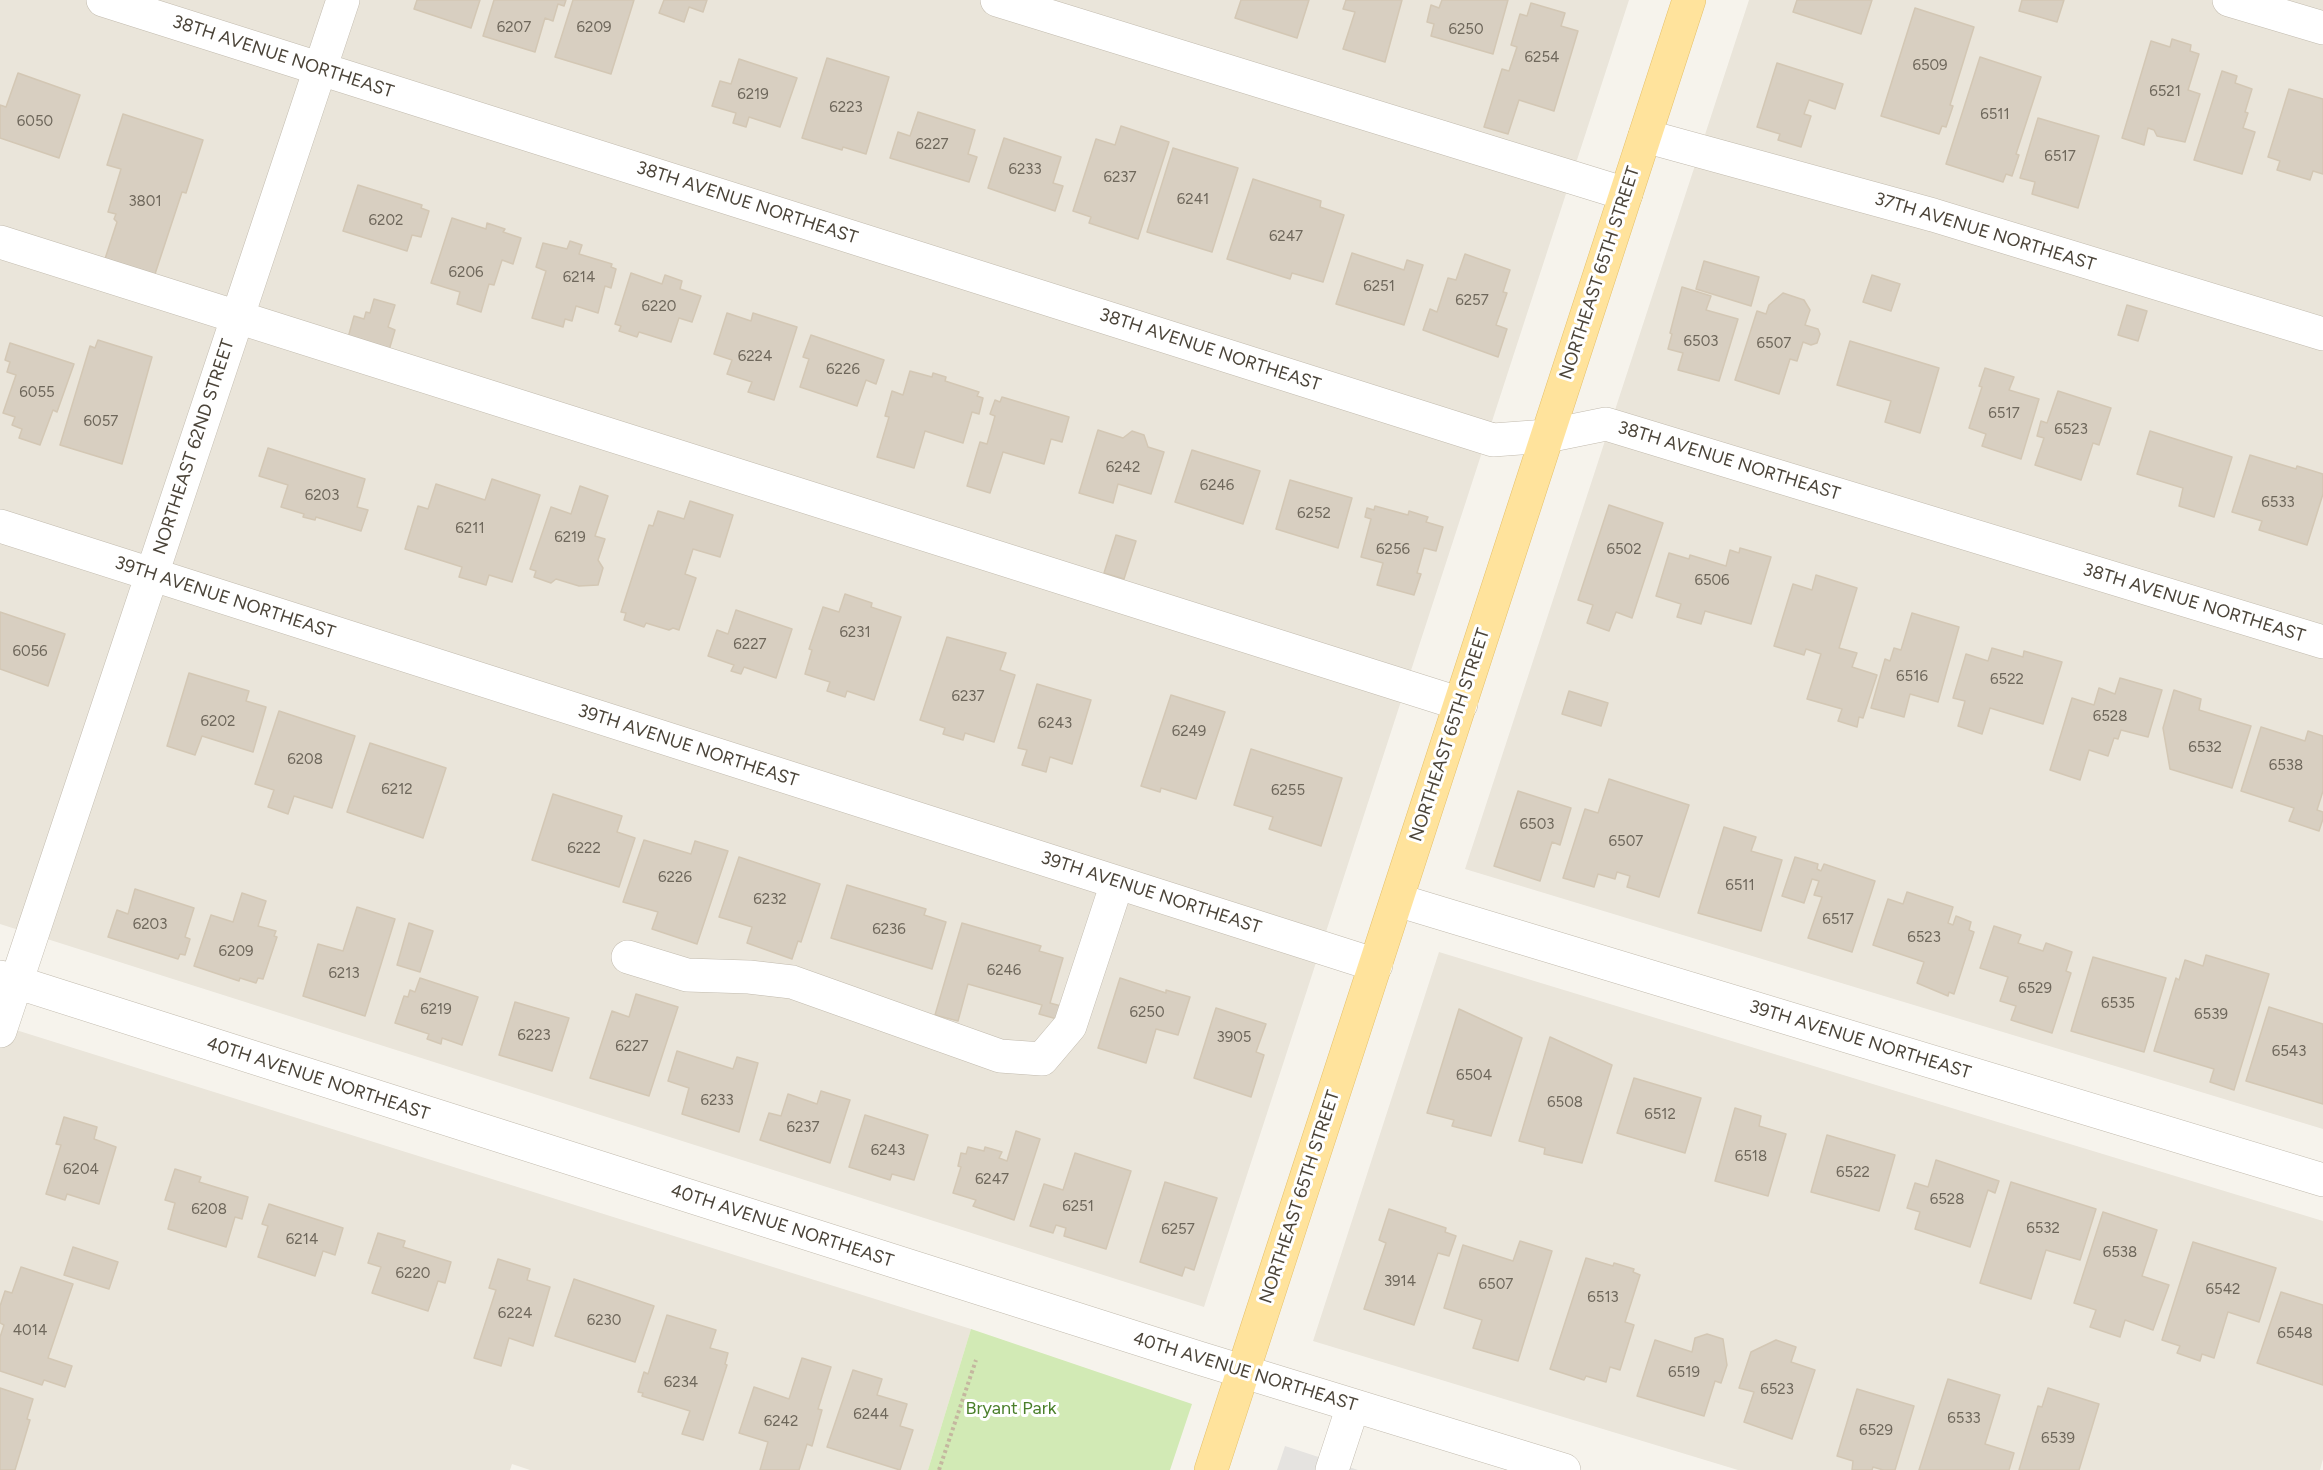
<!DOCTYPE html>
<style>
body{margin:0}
canvas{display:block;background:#f6f3ec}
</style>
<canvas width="2323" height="1470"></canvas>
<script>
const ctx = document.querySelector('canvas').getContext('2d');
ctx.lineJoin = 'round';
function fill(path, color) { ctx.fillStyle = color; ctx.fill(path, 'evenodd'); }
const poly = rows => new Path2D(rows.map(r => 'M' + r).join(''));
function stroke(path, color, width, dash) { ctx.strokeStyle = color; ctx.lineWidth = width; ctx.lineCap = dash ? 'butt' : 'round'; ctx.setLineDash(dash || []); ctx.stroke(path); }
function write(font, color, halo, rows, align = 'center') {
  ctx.font = font + ' Figtree,sans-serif'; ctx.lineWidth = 6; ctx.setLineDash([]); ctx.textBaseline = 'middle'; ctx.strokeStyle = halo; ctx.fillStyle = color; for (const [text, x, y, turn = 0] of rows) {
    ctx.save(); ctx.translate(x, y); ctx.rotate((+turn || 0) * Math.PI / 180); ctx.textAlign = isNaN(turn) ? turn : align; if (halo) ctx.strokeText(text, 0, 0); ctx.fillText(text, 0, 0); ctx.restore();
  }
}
const residential = poly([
 [0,0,1629,0,1204,1307,0,924],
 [1749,0,2323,0,2323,1129,1465,869],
 [1439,952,2323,1221,2323,1459,2320,1470,1738,1470,1313,1341],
 [0,1025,971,1329,928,1470,530,1470,512,1464,510,1470,0,1470]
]);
const green = poly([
 [971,1329,1192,1404,1170,1470,928,1470]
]);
const parking = poly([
 [1285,1446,1358,1470,1277,1470]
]);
const building = poly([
 [417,0,480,0,471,28,414,9,417,0],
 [494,0,566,0,564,6,558,4,553,21,545,18,535,52,483,36,494,0],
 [573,0,634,0,611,74,555,57,573,0],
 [664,0,707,0,703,12,689,7,684,22,659,13,664,0],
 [1241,0,1309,0,1297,38,1235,18,1241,0],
 [1346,0,1402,0,1385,62,1343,49,1355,12,1343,9,1346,0],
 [1442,0,1508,0,1493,54,1431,36,1434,24,1427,22,1431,5,1439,8,1442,0],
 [1797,0,1872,0,1861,34,1793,12,1797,0],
 [2022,0,2064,0,2057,22,2019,11,2022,0],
 [1531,3,1565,13,1561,26,1578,31,1554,111,1519,100,1508,134,1484,127,1502,69,1509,71,1517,47,1511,45,1520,14,1527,16,1531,3],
 [1915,8,1974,27,1950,105,1953,106,1946,127,1942,126,1939,134,1881,116,1915,8],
 [2172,39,2191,45,2190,51,2199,54,2188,90,2200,94,2185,142,2157,136,2154,130,2148,128,2144,145,2122,138,2151,41,2170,47,2172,39],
 [1980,57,2041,77,2016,154,2019,155,2012,176,2006,174,2003,182,1946,164,1980,57],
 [827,58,889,77,866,154,843,147,842,150,802,138,827,58],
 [739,59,797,78,780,127,749,117,746,127,733,123,736,113,712,106,720,81,731,84,739,59],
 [1777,63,1843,84,1835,109,1809,100,1804,114,1811,116,1801,147,1778,140,1780,134,1757,127,1777,63],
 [2222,71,2237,76,2235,83,2252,89,2245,112,2248,113,2243,128,2255,132,2242,174,2194,160,2222,71],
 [18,73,80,95,59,158,0,138,0,105,6,107,18,73],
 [2289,89,2323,99,2323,174,2313,171,2310,180,2277,170,2280,161,2268,157,2289,89],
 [918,112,975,130,968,154,977,157,969,182,890,158,898,132,910,136,918,112],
 [123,114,203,140,186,193,182,192,154,277,104,262,117,222,114,219,116,214,108,212,121,169,107,165,123,114],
 [2038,118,2099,136,2078,208,2032,194,2035,182,2020,178,2038,118],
 [1121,126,1169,142,1138,239,1089,223,1091,217,1073,211,1096,139,1115,145,1121,126],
 [1004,138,1061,157,1053,183,1063,186,1055,211,988,188,1004,138],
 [1173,148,1238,168,1212,252,1147,232,1173,148],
 [1253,179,1321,201,1320,207,1344,215,1323,282,1292,273,1290,279,1227,259,1253,179],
 [358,185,422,205,421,208,429,211,421,237,412,235,407,251,343,231,358,185],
 [452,218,486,229,487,223,505,229,503,232,521,238,513,264,502,260,494,285,489,284,481,312,457,304,460,292,431,283,452,218],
 [570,241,582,245,579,254,612,264,611,267,616,269,611,288,605,286,598,313,576,306,572,321,565,319,563,327,532,318,546,271,536,267,543,243,567,249,570,241],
 [1352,253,1404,270,1407,260,1423,265,1404,325,1336,304,1352,253],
 [1465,254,1510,270,1503,292,1507,293,1496,325,1507,329,1498,357,1423,330,1430,309,1437,312,1448,278,1456,280,1465,254],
 [1704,261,1759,277,1751,306,1696,289,1704,261],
 [631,273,662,284,665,275,682,281,680,289,701,296,692,322,679,318,671,342,639,332,637,337,619,331,621,326,615,324,631,273],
 [1872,275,1900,284,1891,311,1863,302,1872,275],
 [1682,287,1711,296,1706,310,1738,319,1719,381,1678,370,1683,353,1668,349,1672,334,1670,333,1682,287],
 [1783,293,1804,300,1810,310,1805,325,1818,329,1820,334,1817,343,1811,345,1803,342,1797,361,1790,359,1779,394,1735,380,1757,311,1766,314,1769,305,1783,293],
 [374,299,395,305,388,327,395,330,387,357,346,345,354,316,364,319,366,312,370,313,374,299],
 [2127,305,2147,311,2138,341,2118,335,2127,305],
 [727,313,751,321,753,313,797,327,774,400,748,392,752,382,727,374,732,360,714,354,727,313],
 [811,335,884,360,876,384,866,380,857,406,800,387,809,359,803,357,811,335],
 [98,340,152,357,122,464,60,445,90,346,95,348,98,340],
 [1850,341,1939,368,1920,433,1885,422,1891,401,1837,385,1850,341],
 [10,343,74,364,57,412,53,410,40,445,19,438,22,429,12,425,15,417,3,413,16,375,7,372,10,362,5,360,10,343],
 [1985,368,2014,377,2009,390,2039,399,2021,459,1982,446,1986,434,1969,428,1982,387,1979,386,1985,368],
 [910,371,932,377,933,373,946,377,945,381,979,392,977,396,983,398,979,414,972,412,963,443,925,431,914,468,877,457,889,417,885,416,892,391,903,395,910,371],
 [2058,391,2111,408,2099,445,2093,443,2081,480,2035,465,2044,438,2037,436,2041,421,2047,423,2058,391],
 [1002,397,1069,417,1062,442,1051,439,1044,464,1003,452,990,493,967,486,980,442,987,444,995,416,990,414,995,400,1000,402,1002,397],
 [1098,430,1123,438,1132,431,1144,435,1148,447,1164,452,1151,494,1118,484,1113,503,1079,493,1098,430],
 [2150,431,2232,457,2214,517,2179,506,2183,488,2137,474,2150,431],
 [268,448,365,479,357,507,368,510,361,531,316,517,315,520,303,517,304,514,281,507,288,485,259,476,268,448],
 [1192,450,1260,471,1243,524,1175,502,1192,450],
 [2250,455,2296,469,2297,466,2323,474,2323,494,2307,545,2259,530,2262,521,2232,512,2250,455],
 [492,479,540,495,512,582,489,575,486,585,459,577,462,567,405,549,418,506,428,509,436,484,485,500,492,479],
 [1290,480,1352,498,1338,548,1276,529,1290,480],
 [580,486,608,496,595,536,605,539,598,560,603,568,598,585,579,586,556,579,551,583,534,577,536,571,530,569,551,507,571,514,580,486],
 [690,501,733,515,720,557,693,549,685,574,696,578,679,630,673,628,669,630,646,623,644,627,624,620,626,613,621,612,649,525,653,526,658,511,684,519,690,501],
 [1609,505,1663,523,1632,618,1616,612,1609,631,1587,623,1593,605,1578,600,1609,505],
 [1375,506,1408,515,1409,511,1428,517,1426,522,1443,527,1436,551,1424,548,1417,573,1421,574,1414,595,1377,585,1383,563,1361,557,1371,519,1365,517,1367,508,1374,510,1375,506],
 [1116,535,1136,541,1124,579,1104,573,1116,535],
 [1740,548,1771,557,1751,624,1705,611,1701,624,1677,617,1681,604,1656,596,1669,553,1689,559,1690,555,1726,566,1730,550,1739,553,1740,548],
 [1816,575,1857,588,1839,648,1857,653,1852,667,1877,675,1863,718,1859,717,1857,727,1838,721,1842,709,1807,699,1821,654,1806,649,1804,655,1774,646,1793,584,1812,590,1816,575],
 [845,594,872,603,871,607,901,617,874,700,847,691,845,697,827,691,830,682,805,674,812,650,809,649,823,607,839,612,845,594],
 [736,610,792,629,776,678,744,667,741,674,731,671,734,665,708,656,717,630,728,634,736,610],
 [0,612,65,634,48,686,0,669,0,612],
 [1912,613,1959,627,1938,702,1910,694,1904,717,1871,708,1885,659,1890,661,1894,648,1901,650,1912,613],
 [947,637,1006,653,1000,670,1015,675,994,742,965,733,963,740,943,734,945,728,920,720,947,637],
 [1992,648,2023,657,2024,651,2062,662,2043,724,1990,708,1982,734,1958,726,1965,701,1953,698,1966,654,1988,661,1992,648],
 [189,673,249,691,246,701,266,707,253,752,202,736,195,755,167,746,189,673],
 [2120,678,2162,690,2148,737,2121,730,2118,739,2114,738,2108,756,2089,750,2080,780,2050,770,2072,698,2094,705,2099,688,2115,694,2120,678],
 [1037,684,1091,700,1072,764,1050,757,1046,772,1022,765,1027,750,1018,748,1037,684],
 [2174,690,2201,699,2199,710,2251,726,2232,788,2170,769,2163,728,2174,690],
 [1569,691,1608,703,1601,726,1562,714,1569,691],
 [1171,695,1225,712,1196,799,1161,788,1160,792,1141,786,1171,695],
 [279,711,355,736,332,808,294,796,288,814,268,807,274,790,255,784,279,711],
 [2261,727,2305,741,2308,731,2323,736,2323,791,2317,810,2323,812,2323,819,2319,831,2289,821,2294,808,2241,791,2261,727],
 [370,743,446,768,423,838,347,812,370,743],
 [1251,749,1342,778,1321,846,1269,829,1273,817,1234,805,1251,749],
 [1609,779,1689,805,1659,897,1627,887,1630,876,1617,872,1615,879,1598,874,1594,887,1563,878,1585,809,1598,813,1609,779],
 [1518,791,1571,808,1560,845,1552,842,1540,881,1494,866,1518,791],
 [553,794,622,816,617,832,635,838,619,887,532,860,553,794],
 [1724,827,1756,837,1751,851,1782,860,1761,931,1698,913,1724,827],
 [644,840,691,854,695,841,728,851,697,944,652,929,658,912,623,902,644,840],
 [739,857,820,884,801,942,798,941,792,959,747,943,752,927,719,917,739,857],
 [1795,857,1818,864,1817,869,1821,871,1824,864,1875,881,1852,952,1808,938,1822,897,1814,895,1819,881,1812,879,1804,903,1782,896,1795,857],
 [847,885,926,909,924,915,946,922,932,969,831,938,847,885],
 [135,889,194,908,185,937,190,939,185,955,180,954,178,959,108,937,117,910,128,914,135,889],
 [1907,892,1953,907,1948,923,1953,925,1956,916,1971,922,1969,930,1974,932,1954,994,1949,992,1948,996,1917,983,1924,962,1873,945,1888,899,1903,904,1907,892],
 [242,893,266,901,258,926,276,931,274,936,277,937,263,979,258,978,256,983,240,978,239,981,194,966,211,915,233,922,242,893],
 [357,907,395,919,365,1016,303,996,318,944,343,951,357,907],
 [409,923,433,931,420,972,397,965,409,923],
 [962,923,1041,946,1039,951,1063,958,1050,1003,1061,1006,1057,1019,1039,1014,1042,1005,968,984,958,1021,935,1015,962,923],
 [1994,926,2021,935,2018,943,2043,951,2046,943,2072,952,2066,971,2071,973,2052,1033,2011,1020,2016,1006,2000,1001,2008,977,1980,968,1994,926],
 [2206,955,2269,974,2234,1090,2210,1082,2214,1069,2154,1051,2176,978,2179,980,2185,960,2203,966,2206,955],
 [2093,957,2166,978,2144,1052,2071,1031,2093,957],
 [420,978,478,997,462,1045,442,1038,441,1044,427,1039,429,1034,395,1023,404,996,408,997,410,990,415,992,420,978],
 [1120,978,1166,993,1166,990,1190,997,1178,1035,1156,1029,1146,1063,1098,1048,1120,978],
 [636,994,678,1007,649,1096,590,1078,612,1011,629,1017,636,994],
 [515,1002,569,1018,552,1071,499,1055,515,1002],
 [2269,1007,2323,1024,2323,1104,2246,1081,2269,1007],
 [1216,1008,1266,1024,1256,1052,1264,1055,1251,1097,1194,1078,1216,1008],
 [1459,1009,1522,1038,1491,1136,1452,1126,1454,1120,1427,1113,1459,1009],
 [1550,1037,1612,1065,1582,1163,1544,1154,1545,1148,1519,1141,1550,1037],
 [677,1051,733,1069,737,1057,758,1063,739,1132,682,1114,689,1088,668,1081,677,1051],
 [1634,1078,1701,1098,1685,1153,1617,1133,1634,1078],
 [821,1091,850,1100,830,1163,760,1140,769,1113,781,1116,788,1094,817,1104,821,1091],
 [1735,1108,1761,1116,1759,1126,1786,1134,1768,1196,1715,1181,1735,1108],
 [865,1115,928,1135,914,1180,892,1174,890,1180,849,1167,865,1115],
 [64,1117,97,1127,94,1139,116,1147,99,1204,67,1194,65,1200,46,1194,61,1145,56,1144,64,1117],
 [1016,1131,1040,1139,1014,1220,973,1206,976,1200,953,1193,961,1167,958,1166,961,1153,966,1154,968,1147,984,1151,985,1147,1002,1152,999,1158,1007,1161,1016,1131],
 [1827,1135,1895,1155,1879,1211,1811,1192,1827,1135],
 [1075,1153,1131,1171,1106,1249,1064,1236,1066,1228,1056,1225,1053,1233,1030,1226,1044,1184,1063,1190,1075,1153],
 [1936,1160,1999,1181,1995,1193,1988,1190,1970,1247,1915,1229,1920,1212,1907,1208,1915,1183,1928,1187,1936,1160],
 [175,1169,201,1177,199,1182,248,1197,242,1219,235,1217,226,1247,168,1229,175,1203,165,1200,175,1169],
 [1165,1182,1217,1198,1194,1270,1185,1267,1182,1276,1140,1262,1165,1182],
 [2011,1182,2096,1209,2080,1260,2046,1250,2031,1299,1980,1283,2011,1182],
 [269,1204,343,1228,335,1255,323,1251,315,1276,258,1257,268,1226,262,1224,269,1204],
 [1389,1209,1446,1228,1445,1232,1456,1236,1449,1256,1438,1253,1414,1325,1364,1309,1386,1243,1379,1240,1389,1209],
 [2103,1212,2157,1230,2142,1276,2169,1285,2153,1330,2125,1320,2120,1337,2090,1327,2096,1310,2074,1303,2103,1212],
 [378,1233,405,1241,403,1247,451,1262,445,1283,438,1281,428,1311,372,1293,381,1267,368,1263,378,1233],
 [1520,1241,1552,1251,1518,1361,1473,1348,1482,1320,1444,1308,1463,1245,1513,1261,1520,1241],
 [2193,1242,2276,1268,2259,1322,2228,1312,2214,1358,2202,1354,2200,1361,2177,1353,2180,1346,2162,1340,2193,1242],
 [73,1247,118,1262,109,1289,64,1275,73,1247],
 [1586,1258,1613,1266,1614,1263,1634,1269,1633,1272,1640,1275,1625,1322,1634,1325,1620,1370,1610,1367,1606,1382,1586,1376,1584,1380,1550,1369,1586,1258],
 [498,1259,530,1269,527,1280,550,1287,533,1346,509,1338,501,1366,474,1358,496,1290,489,1288,498,1259],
 [21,1267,73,1284,48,1358,72,1366,65,1387,44,1380,42,1385,0,1371,0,1337,4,1325,0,1323,0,1306,5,1291,12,1293,21,1267],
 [574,1279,654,1306,635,1362,555,1336,574,1279],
 [2281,1292,2323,1305,2323,1385,2257,1363,2281,1292],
 [667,1315,716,1330,710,1348,728,1353,725,1364,727,1365,703,1440,682,1434,690,1411,642,1396,643,1393,638,1392,644,1372,648,1374,667,1315],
 [1707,1334,1723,1339,1727,1365,1721,1383,1715,1381,1704,1416,1637,1396,1655,1340,1692,1352,1695,1338,1707,1334],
 [1776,1340,1796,1347,1791,1362,1815,1370,1792,1439,1744,1422,1754,1392,1739,1388,1751,1352,1776,1340],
 [802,1358,831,1367,818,1409,822,1410,812,1446,807,1444,799,1470,760,1470,768,1442,739,1433,754,1387,789,1399,802,1358],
 [853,1370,882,1379,877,1395,907,1404,900,1426,913,1430,900,1470,827,1447,853,1370],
 [1948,1379,2000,1395,1985,1444,2014,1453,2009,1470,1919,1470,1948,1379],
 [0,1388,33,1399,27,1419,30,1420,15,1470,0,1470,0,1388],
 [2048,1388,2099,1404,2079,1470,2019,1470,2038,1406,2042,1407,2048,1388],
 [1857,1389,1914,1406,1895,1470,1883,1470,1873,1467,1872,1470,1852,1470,1853,1461,1837,1456,1857,1389]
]);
const path = poly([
 [939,1470,976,1360]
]);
const minor = poly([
 [103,0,1493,440,1547,436,1606,424,2323,642],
 [997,0,1626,194],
 [2229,0,2323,28],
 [1645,136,1933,215,2323,334],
 [0,242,1461,704],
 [0,526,1376,965],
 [1397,900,2323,1180],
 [628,957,687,975,749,977,792,982,1000,1056,1042,1059,1070,1026,1117,883],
 [0,977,1199,1358,1564,1470],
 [0,1031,343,0],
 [1332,1470,1353,1406]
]);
const major = poly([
 [1211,1470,1689,0]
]);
const numberNames = [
 ["6207",514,28],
 ["6209",594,28],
 ["6250",1466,30],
 ["6254",1542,58],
 ["6509",1930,66],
 ["6521",2165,92],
 ["6219",753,95],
 ["6223",846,108],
 ["6511",1995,115],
 ["6050",35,122],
 ["6227",932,145],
 ["6517",2060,157],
 ["6233",1025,170],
 ["6237",1120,178],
 ["6241",1193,200],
 ["3801",145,202],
 ["6202",386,221],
 ["6247",1286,237],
 ["6206",466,273],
 ["6214",579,278],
 ["6251",1379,287],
 ["6257",1472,301],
 ["6220",659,307],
 ["6503",1701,342],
 ["6507",1774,344],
 ["6224",755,357],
 ["6226",843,370],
 ["6055",37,393],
 ["6517",2004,414],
 ["6057",101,422],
 ["6523",2071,430],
 ["6242",1123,468],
 ["6246",1217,486],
 ["6203",322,496],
 ["6533",2278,503],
 ["6252",1314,514],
 ["6211",470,529],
 ["6219",570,538],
 ["6256",1393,550],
 ["6502",1624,550],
 ["6506",1712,581],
 ["6231",855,633],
 ["6227",750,645],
 ["6056",30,652],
 ["6516",1912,677],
 ["6522",2007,680],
 ["6237",968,697],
 ["6528",2110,717],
 ["6202",218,722],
 ["6243",1055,724],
 ["6249",1189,732],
 ["6532",2205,748],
 ["6208",305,760],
 ["6538",2286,766],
 ["6212",397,790],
 ["6255",1288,791],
 ["6503",1537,825],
 ["6507",1626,842],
 ["6222",584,849],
 ["6226",675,878],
 ["6511",1740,886],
 ["6232",770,900],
 ["6517",1838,920],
 ["6203",150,925],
 ["6236",889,930],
 ["6523",1924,938],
 ["6209",236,952],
 ["6246",1004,971],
 ["6213",344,974],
 ["6529",2035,989],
 ["6535",2118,1004],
 ["6219",436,1010],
 ["6250",1147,1013],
 ["6539",2211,1015],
 ["6223",534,1036],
 ["3905",1234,1038],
 ["6227",632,1047],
 ["6543",2289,1052],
 ["6504",1474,1076],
 ["6233",717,1101],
 ["6508",1565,1103],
 ["6512",1660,1115],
 ["6237",803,1128],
 ["6243",888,1151],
 ["6518",1751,1157],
 ["6204",81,1170],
 ["6522",1853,1173],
 ["6247",992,1180],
 ["6528",1947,1200],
 ["6251",1078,1207],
 ["6208",209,1210],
 ["6532",2043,1229],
 ["6257",1178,1230],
 ["6214",302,1240],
 ["6538",2120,1253],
 ["6220",413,1274],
 ["3914",1400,1282],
 ["6507",1496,1285],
 ["6542",2223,1290],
 ["6513",1603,1298],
 ["6224",515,1314],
 ["6230",604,1321],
 ["4014",30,1331],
 ["6548",2295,1334],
 ["6519",1684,1373],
 ["6234",681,1383],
 ["6523",1777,1390],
 ["6244",871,1415],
 ["6533",1964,1419],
 ["6242",781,1422],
 ["6529",1876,1431],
 ["6539",2058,1439]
];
const streetNames = [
 ["38TH AVENUE NORTHEAST",283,57,18],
 ["38TH AVENUE NORTHEAST",747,203,18],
 ["37TH AVENUE NORTHEAST",1985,232,17],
 ["NORTHEAST 65TH STREET",1600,273,-72],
 ["38TH AVENUE NORTHEAST",1210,350,18],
 ["NORTHEAST 62ND STREET",194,447,-72],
 ["38TH AVENUE NORTHEAST",1729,461,17],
 ["39TH AVENUE NORTHEAST",225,598,18],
 ["38TH AVENUE NORTHEAST",2194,603,17],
 ["NORTHEAST 65TH STREET",1450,735,-72],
 ["39TH AVENUE NORTHEAST",688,746,18],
 ["39TH AVENUE NORTHEAST",1151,893,18],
 ["39TH AVENUE NORTHEAST",1860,1040,17],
 ["40TH AVENUE NORTHEAST",318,1079,18],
 ["NORTHEAST 65TH STREET",1300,1197,-72],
 ["40TH AVENUE NORTHEAST",782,1226,18],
 ["40TH AVENUE NORTHEAST",1245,1372,17]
];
const parkNames = [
 ["Bryant Park",1011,1409]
];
fill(residential, '#eae5da');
fill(green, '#d2eab5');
fill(parking, '#e5e3e0');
fill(building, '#d8cfc1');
stroke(building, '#d3c7b4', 1.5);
stroke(minor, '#c2bbae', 34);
stroke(major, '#e6c16a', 34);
stroke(path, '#c4b79f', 4, [3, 3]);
stroke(minor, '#fff', 33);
stroke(major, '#ffe39c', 33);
write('15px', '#6e675b', null, numberNames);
write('18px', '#4b4439', '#fff', streetNames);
write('18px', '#4a7f2a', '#fff', parkNames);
</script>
